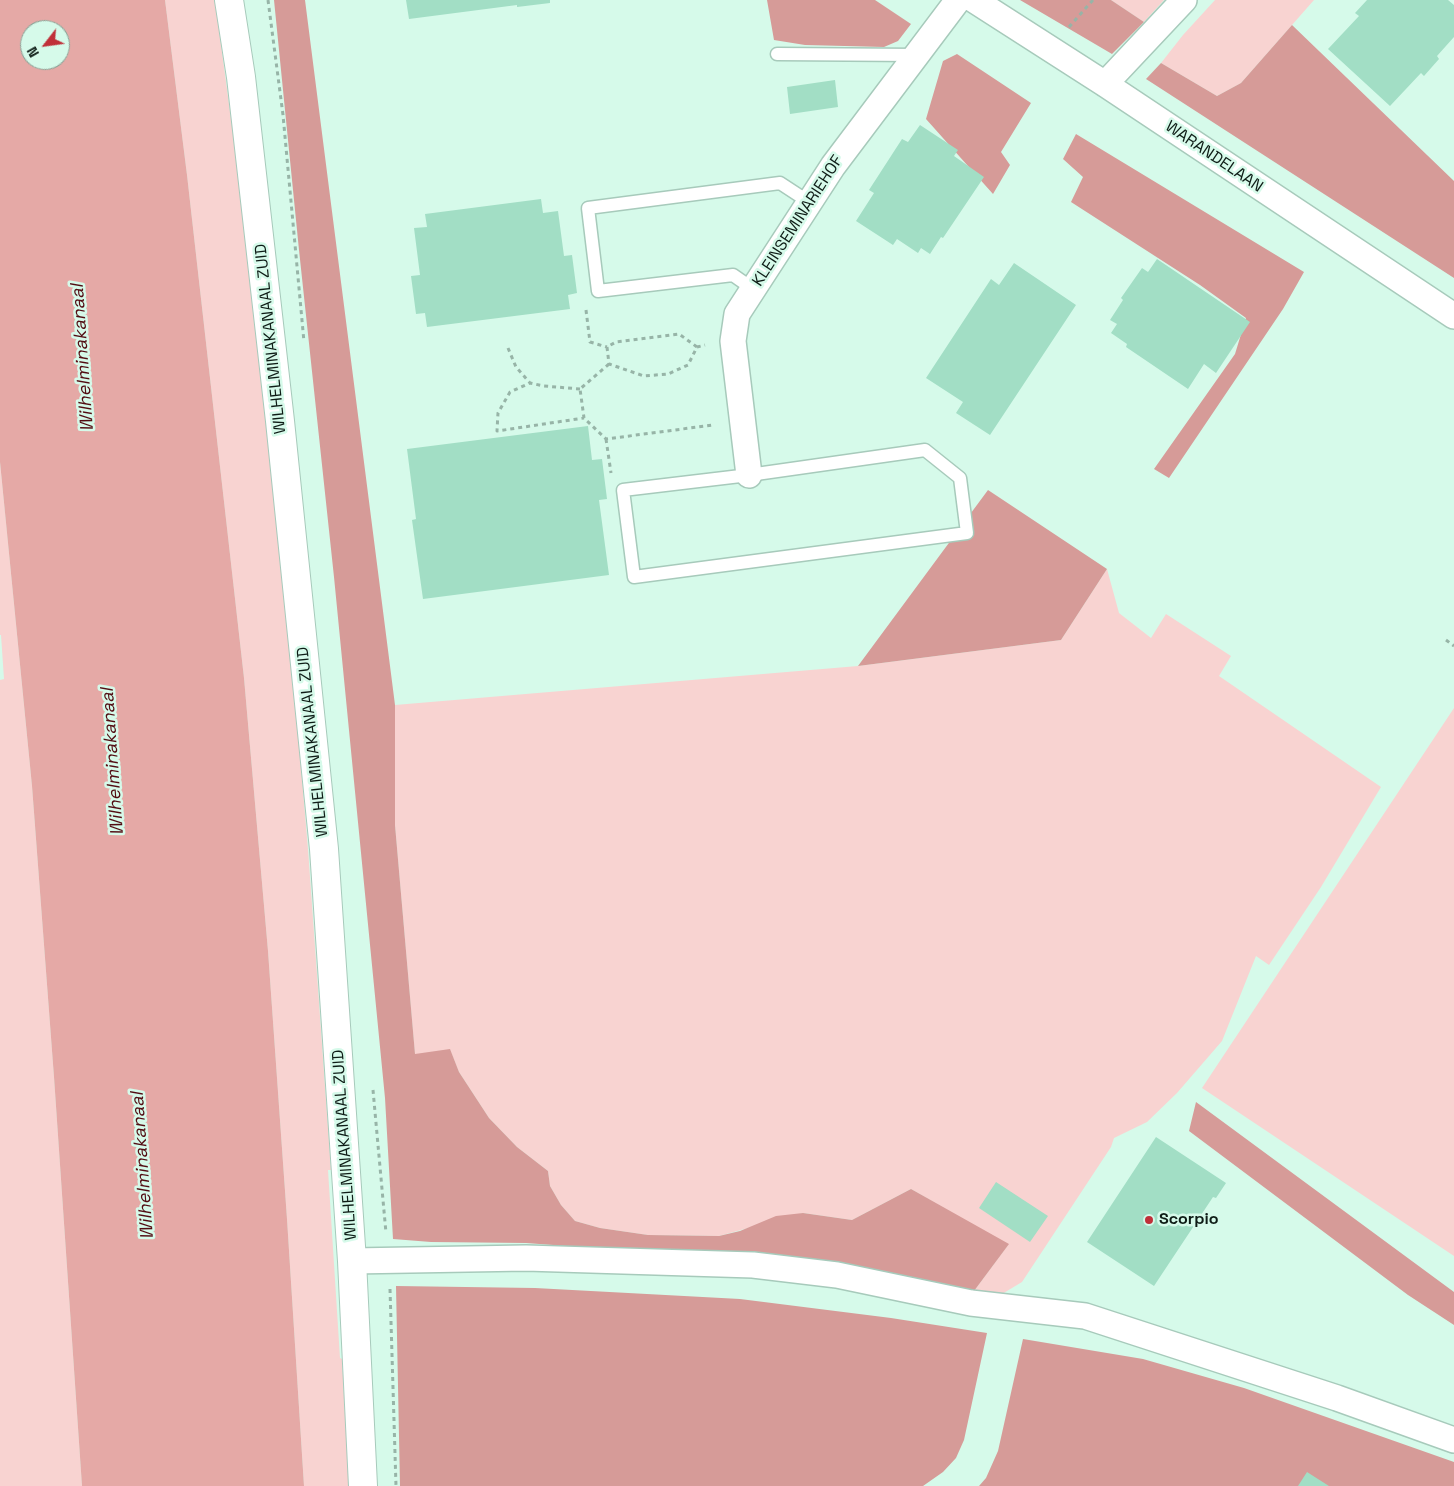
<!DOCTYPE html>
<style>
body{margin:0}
#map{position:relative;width:1454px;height:1486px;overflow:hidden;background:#d6faea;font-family:"Space Grotesk",sans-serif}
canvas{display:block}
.north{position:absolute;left:20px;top:20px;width:50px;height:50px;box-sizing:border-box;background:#d6faea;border:1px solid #86a195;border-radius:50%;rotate:240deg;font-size:14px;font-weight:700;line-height:20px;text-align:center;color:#0e1c16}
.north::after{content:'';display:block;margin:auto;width:18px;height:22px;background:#c03039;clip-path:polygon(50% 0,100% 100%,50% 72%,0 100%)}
</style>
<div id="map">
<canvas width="1454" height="1486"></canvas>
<div class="north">N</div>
</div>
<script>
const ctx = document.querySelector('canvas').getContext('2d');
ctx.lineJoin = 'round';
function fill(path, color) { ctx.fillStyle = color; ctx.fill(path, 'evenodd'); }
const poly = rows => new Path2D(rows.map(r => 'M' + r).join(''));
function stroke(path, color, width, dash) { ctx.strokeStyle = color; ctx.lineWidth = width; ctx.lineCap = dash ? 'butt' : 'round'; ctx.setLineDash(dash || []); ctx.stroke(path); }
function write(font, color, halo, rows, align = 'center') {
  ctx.font = font + ' "Space Grotesk",sans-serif'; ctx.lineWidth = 5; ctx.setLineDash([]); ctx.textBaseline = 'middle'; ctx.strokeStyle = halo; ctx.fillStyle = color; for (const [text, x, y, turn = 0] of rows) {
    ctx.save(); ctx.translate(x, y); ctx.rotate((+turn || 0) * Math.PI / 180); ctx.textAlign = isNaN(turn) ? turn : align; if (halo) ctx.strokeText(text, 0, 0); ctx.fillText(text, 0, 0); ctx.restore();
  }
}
const green = poly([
 [165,0,215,0,238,171,271,460,291,651,308,849,331,1170,328,1170,340,1358,342,1359,349,1486,304,1486,287,1219,268,951,244,678,187,175],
 [1111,0,1164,0,1144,22],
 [1215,0,1314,0,1241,83,1217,96,1161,63,1183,35],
 [0,462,32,786,54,1077,82,1486,0,1486,0,680,4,679,1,635,0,635],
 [1107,569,1119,613,1151,638,1166,614,1231,656,1219,676,1381,787,1321,887,1269,965,1256,956,1222,1041,1177,1093,1147,1122,1114,1138,1111,1147,1022,1282,1002,1294,974,1291,1008,1245,911,1189,852,1220,803,1213,719,1236,648,1235,600,1228,575,1221,561,1205,550,1186,548,1171,517,1147,489,1118,459,1072,450,1050,415,1055,395,825,395,705,858,666,1061,640],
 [1454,708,1454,1256,1202,1088]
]);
const forest = poly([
 [274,0,305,0,395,705,395,825,415,1054,450,1049,459,1072,489,1118,517,1147,548,1171,550,1186,561,1205,575,1221,600,1228,648,1235,719,1236,740,1231,776,1216,803,1213,852,1220,911,1189,1009,1244,974,1291,939,1286,619,1250,526,1243,431,1242,393,1239,385,1098,334,577,299,250],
 [767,0,875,0,911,24,898,41,884,47,805,45,774,40],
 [1020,0,1111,0,1144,22,1112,54],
 [1292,25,1454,181,1454,278,1146,79,1161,63,1217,96,1241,83],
 [957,54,1031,103,1001,152,1010,165,993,194,926,119,943,61],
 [1076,134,1304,272,1283,309,1169,478,1154,469,1235,354,1246,318,1200,285,1071,202,1083,177,1063,159],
 [988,490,1107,569,1061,640,858,666],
 [1196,1102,1454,1292,1454,1325,1408,1295,1189,1131],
 [396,1286,535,1288,740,1299,891,1318,987,1333,964,1440,956,1458,943,1472,923,1486,400,1486],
 [1023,1339,1143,1359,1244,1388,1454,1462,1454,1486,979,1486,986,1478,998,1451]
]);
const water = poly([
 [0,0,165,0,187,175,244,678,268,951,287,1219,304,1486,82,1486,54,1077,32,786,0,462],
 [30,30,60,30,60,60,30,60]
]);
const building = poly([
 [406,0,550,0,550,3,517,7,517,5,409,19],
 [1367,0,1448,0,1454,5,1454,37,1437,56,1439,59,1424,76,1421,73,1390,106,1328,49,1359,16,1355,13],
 [835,80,838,107,790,114,787,87],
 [920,125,958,150,954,156,984,177,943,238,941,237,930,254,921,248,918,253,897,239,893,245,856,221,874,193,869,190,902,139,908,142],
 [541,199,543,213,558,211,564,256,572,255,577,293,568,295,570,309,427,327,425,313,416,314,411,276,420,275,414,228,427,227,425,214],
 [1157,259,1250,322,1216,373,1204,364,1188,389,1126,347,1127,344,1111,333,1117,324,1110,320,1123,300,1121,298,1142,268,1148,272],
 [1014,263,1076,305,990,435,956,413,963,402,926,378,991,279,999,285],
 [588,426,592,460,602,459,607,499,599,500,609,575,423,599,412,520,416,519,407,449],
 [1156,1137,1226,1183,1216,1198,1213,1197,1154,1286,1087,1242],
 [996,1182,1048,1216,1030,1242,979,1208],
 [1307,1472,1329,1486,1298,1486]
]);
const path = poly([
 [268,0,283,115,304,342],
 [1069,27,1093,0],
 [586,310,590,342,607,347],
 [697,347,679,334,616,342,607,347,609,364,644,376,668,374,688,365,697,347,705,345],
 [508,348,516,367,530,383],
 [609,364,580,389,584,418,606,439,713,425],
 [580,389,544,386,530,383,510,392,498,413,497,431,584,418],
 [606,439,611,473],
 [1446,640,1454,646],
 [373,1090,386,1233],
 [390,1289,396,1486]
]);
const lane = poly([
 [777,54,918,55],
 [753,289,733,275,598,291,588,208,780,183,809,202],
 [925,450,960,478,967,533,634,577,623,490,749,475,925,450]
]);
const street = poly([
 [974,0,1105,84,1454,316],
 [1105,84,1184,0],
 [749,475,733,341,737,314,833,166,958,0],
 [352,1261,526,1258,753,1265,837,1275,971,1303,1085,1316,1337,1398,1454,1440]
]);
const secondary = poly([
 [229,0,241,77,280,421,324,849,352,1261,363,1486]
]);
const markers = [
 [1149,1220,5,"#c03039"]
];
const streetNames = [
 ["WARANDELAAN",1214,157,34],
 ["KLEINSEMINARIEHOF",798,221,-57],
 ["WILHELMINAKANAAL ZUID",271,339,-96],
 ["WILHELMINAKANAAL ZUID",313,742,-96],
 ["WILHELMINAKANAAL ZUID",345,1145,-94]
];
const poiNames = [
 ["Scorpio",1159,1220]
];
const waterNames = [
 ["Wilhelminakanaal",83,358,-94],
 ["Wilhelminakanaal",113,762,-94],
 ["Wilhelminakanaal",143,1166,-94]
];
fill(green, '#f8d3d1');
fill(forest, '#d69b98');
fill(water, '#e5a9a6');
fill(building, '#a2dec5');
stroke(lane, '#a7cabb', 15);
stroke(street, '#a7cabb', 28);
stroke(secondary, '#a7cabb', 30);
stroke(path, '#97b4a7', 3, [4, 4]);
stroke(lane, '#fff', 12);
stroke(street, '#fff', 25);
stroke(secondary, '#fff', 28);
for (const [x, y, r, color] of markers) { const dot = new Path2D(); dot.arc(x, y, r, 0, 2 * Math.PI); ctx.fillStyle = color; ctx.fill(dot); stroke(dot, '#d6faea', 2); }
write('16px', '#0e1c16', '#d6faea', streetNames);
write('bold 16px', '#0e1c16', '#d6faea', poiNames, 'left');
write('italic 18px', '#520c12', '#d6faea', waterNames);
</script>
